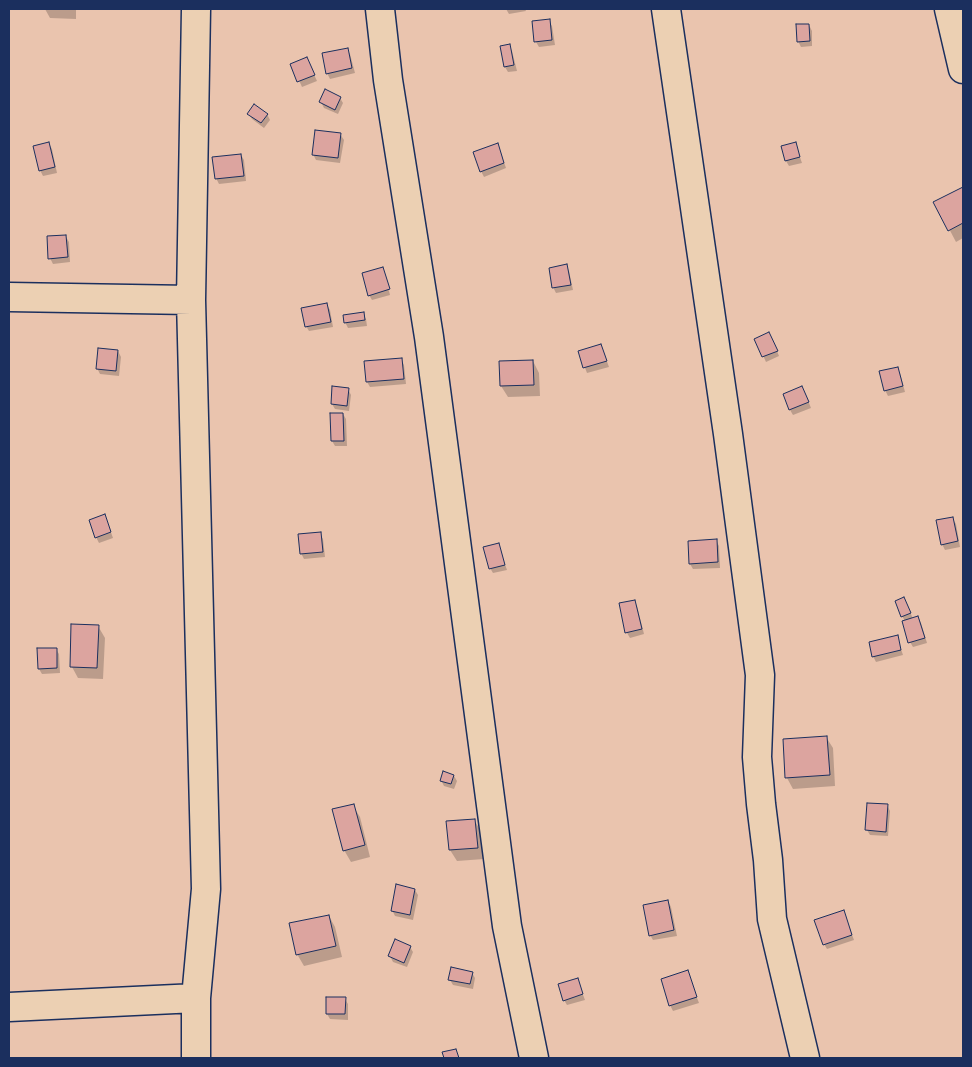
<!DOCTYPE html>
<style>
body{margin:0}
#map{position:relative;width:972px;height:1067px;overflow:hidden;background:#eac4ae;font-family:Caveat,sans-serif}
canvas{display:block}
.frame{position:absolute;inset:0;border:10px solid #1b2f5e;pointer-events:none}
</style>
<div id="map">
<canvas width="972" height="1067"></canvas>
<div class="frame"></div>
</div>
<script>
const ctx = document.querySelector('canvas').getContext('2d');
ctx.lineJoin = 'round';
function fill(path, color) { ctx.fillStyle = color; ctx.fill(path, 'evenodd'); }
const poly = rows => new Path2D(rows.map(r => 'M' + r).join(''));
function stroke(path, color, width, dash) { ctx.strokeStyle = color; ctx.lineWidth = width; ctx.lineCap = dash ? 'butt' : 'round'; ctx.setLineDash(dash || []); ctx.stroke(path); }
const shadow = poly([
 [45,9,76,9,76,19,50,18],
 [506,9,525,9,526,11,509,14],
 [549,21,552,26,555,45,539,47,536,42,533,23],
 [809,25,812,31,812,46,801,47,798,41],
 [509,45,512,51,517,71,508,72,505,67,501,47],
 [347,49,350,54,355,73,330,79,327,73],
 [309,64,317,81,302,87,292,65],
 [340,98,343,103,338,114,324,108,321,102],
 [249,114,267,114,270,120,264,128,252,119],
 [340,134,344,140,340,163,316,160,313,154],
 [795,143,802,163,789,166,786,161],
 [49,144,52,149,57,173,43,176,40,170],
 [500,150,506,168,484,177,481,171],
 [241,155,244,160,246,181,219,184,216,178],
 [962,189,963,238,956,242,935,202],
 [66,237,69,242,70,262,53,264,50,258],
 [566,265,569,271,573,290,556,293,553,287],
 [383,268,390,295,372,300,369,295],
 [327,305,330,310,333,327,309,331,306,326],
 [363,314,366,319,367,326,348,328,345,322],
 [772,339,779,356,766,362,756,340],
 [601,345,609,367,587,373,579,352],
 [118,351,121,357,119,376,100,374,97,368],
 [401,359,404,365,406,384,370,387,367,382],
 [533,361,539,373,540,396,508,397,501,386],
 [897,368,900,373,905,392,888,396,885,390],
 [348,389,351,395,349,411,335,409,332,404],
 [805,393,811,408,793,415,790,410],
 [343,414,346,419,347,446,335,446,332,441],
 [952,518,956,524,960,547,945,550,942,544],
 [107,521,113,538,99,543,96,537],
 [320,534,323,539,325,557,304,559,301,553],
 [716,540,719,546,720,568,693,569,690,564],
 [498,544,507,570,493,573,490,568],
 [634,601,637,606,644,634,630,638,627,633],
 [907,604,913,619,918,617,921,623,927,643,913,647,910,642,905,621,902,616],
 [98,626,105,638,103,679,78,678,72,667],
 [897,637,903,655,876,662,873,656],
 [56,649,59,654,60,673,42,674,39,669],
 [826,737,833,748,835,786,793,789,787,778],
 [454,776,457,781,454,789,444,786,441,780],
 [887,805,890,811,888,836,870,835,867,830],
 [353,806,360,817,370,857,351,862,344,850],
 [474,820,481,831,484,859,457,861,450,850],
 [415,890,418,895,413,920,395,916,392,910],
 [668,901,671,907,677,936,653,940,650,935],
 [843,911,854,940,827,949,824,944],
 [329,916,335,927,342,957,304,966,297,954],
 [410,947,413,952,407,967,393,962,390,956],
 [687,972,699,1003,673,1011,670,1005],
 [472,973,475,978,473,989,453,985,450,980],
 [577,979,585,1000,567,1005,564,1000],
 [345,999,348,1004,348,1020,330,1019,327,1014]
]);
const building = poly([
 [550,19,552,40,534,42,532,21,550,19],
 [796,24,809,24,810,41,797,42,796,24],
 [510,44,514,65,504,67,500,46,510,44],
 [348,48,352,68,326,74,322,53,348,48],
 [307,57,315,75,297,82,290,64,307,57],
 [325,89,341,97,335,110,319,102,325,89],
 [254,104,268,114,261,123,247,114,254,104],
 [315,130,341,133,338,158,312,155,315,130],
 [49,142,55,167,39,171,33,146,49,142],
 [796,142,800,157,785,161,781,146,796,142],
 [498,143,504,163,480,172,473,152,498,143],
 [241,154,244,176,215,179,212,157,241,154],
 [963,187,963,223,948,231,933,202,963,187],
 [66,235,68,257,48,259,47,236,66,235],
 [567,264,571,285,552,288,549,268,567,264],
 [383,267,390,289,368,296,362,273,383,267],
 [327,303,331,322,305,327,301,308,327,303],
 [364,312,365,320,344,323,343,315,364,312],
 [769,332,778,351,762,357,754,339,769,332],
 [601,344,607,361,583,368,578,351,601,344],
 [98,348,118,350,116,371,96,369,98,348],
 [402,358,404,379,366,382,364,361,402,358],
 [533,360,534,385,500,386,499,361,533,360],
 [898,367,903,386,884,391,879,371,898,367],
 [332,386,349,388,347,406,331,404,332,386],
 [802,386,809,402,789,410,783,394,802,386],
 [330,413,343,413,344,441,331,441,330,413],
 [105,514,111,532,95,538,89,520,105,514],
 [953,517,958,541,941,545,936,520,953,517],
 [321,532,323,552,300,554,298,534,321,532],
 [717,539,718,562,689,564,688,541,717,539],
 [499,543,505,565,489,569,483,547,499,543],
 [904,597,911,613,901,617,895,601,904,597],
 [635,600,642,629,625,633,619,603,635,600],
 [918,616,925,638,908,643,902,621,918,616],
 [71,624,99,625,97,668,70,667,71,624],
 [898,635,901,650,872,657,869,642,898,635],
 [37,648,57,648,57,668,38,669,37,648],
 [827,736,830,775,785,778,783,739,827,736],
 [443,771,454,775,451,784,440,781,443,771],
 [867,803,888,804,886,832,865,830,867,803],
 [354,804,365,845,343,851,332,809,354,804],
 [475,819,478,848,449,850,446,821,475,819],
 [396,884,415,889,410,915,391,911,396,884],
 [668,900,674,930,649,936,643,905,668,900],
 [844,910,852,935,823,945,814,920,844,910],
 [329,915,336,946,296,955,289,923,329,915],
 [395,939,411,946,404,963,388,956,395,939],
 [451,967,473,972,470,984,448,980,451,967],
 [688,970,697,997,669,1006,661,979,688,970],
 [578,978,583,994,563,1001,558,984,578,978],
 [326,997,346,997,345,1014,326,1014,326,997],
 [456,1049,459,1058,444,1058,442,1052,456,1049]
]);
const minor = poly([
 [196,9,191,300,206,889,196,998,196,1058],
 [380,9,388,80,429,337,507,926,534,1058],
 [666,9,728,434,760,675,757,757,761,804,768,860,772,919,805,1058],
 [949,9,963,69],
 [9,297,191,300],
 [9,1007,196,998]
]);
fill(shadow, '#0003');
fill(building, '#dca49f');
stroke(building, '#1b2f5e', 1);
stroke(minor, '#1b2f5e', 31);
stroke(minor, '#ecd0b3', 28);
</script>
